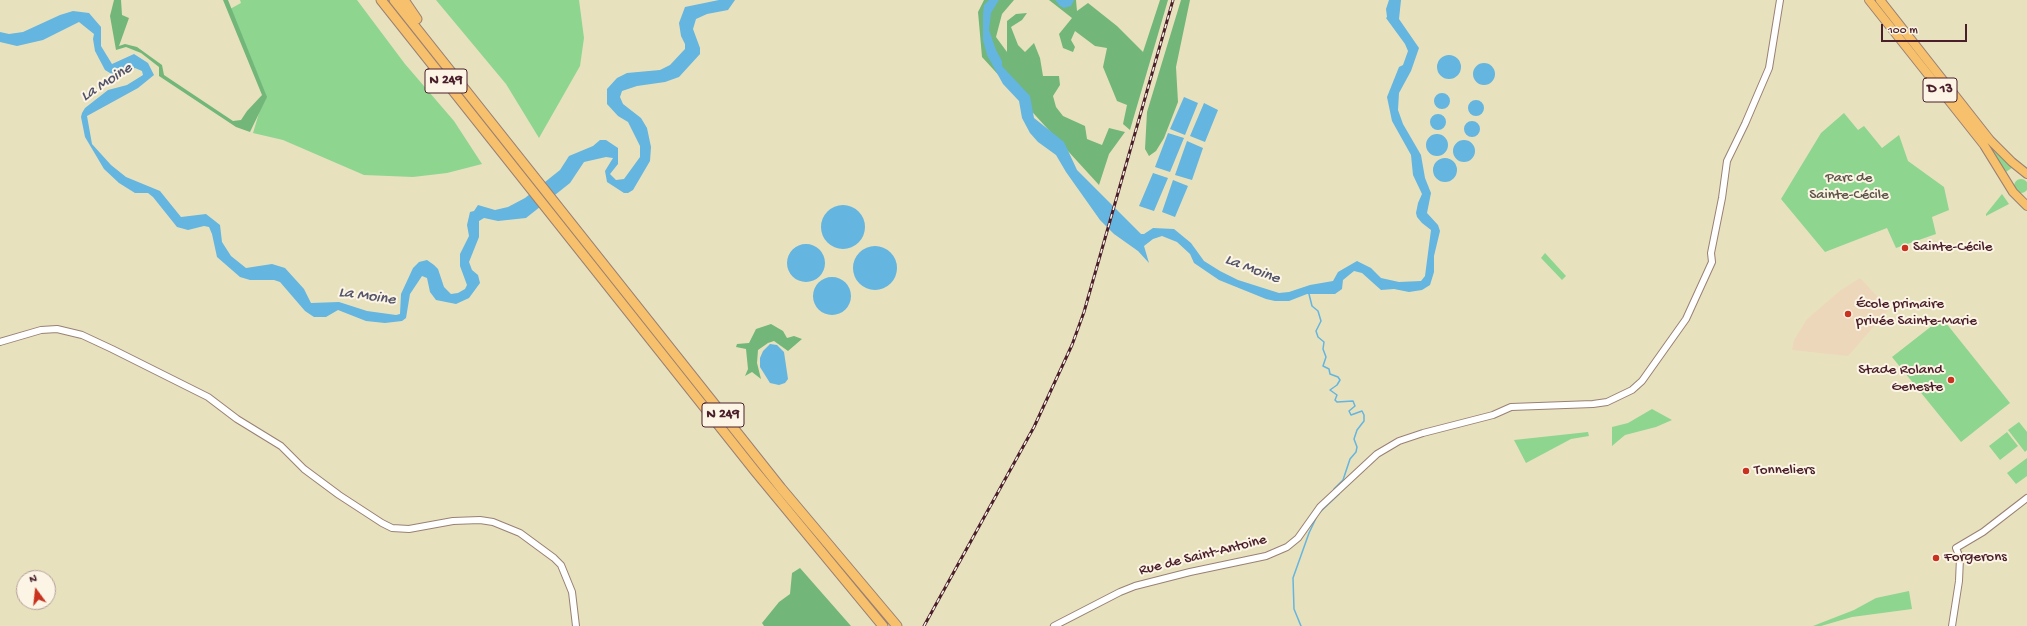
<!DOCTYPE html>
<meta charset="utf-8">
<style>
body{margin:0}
#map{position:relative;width:2027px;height:626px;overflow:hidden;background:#e8e1be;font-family:"Gochi Hand",sans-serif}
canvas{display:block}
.north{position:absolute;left:16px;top:570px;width:40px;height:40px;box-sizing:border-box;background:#fcf5e5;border:1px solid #b59f9b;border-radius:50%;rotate:345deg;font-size:11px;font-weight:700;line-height:16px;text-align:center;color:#4a1f2b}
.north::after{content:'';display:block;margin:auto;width:14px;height:18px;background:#c8321e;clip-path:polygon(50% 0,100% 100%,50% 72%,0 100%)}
.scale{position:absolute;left:1881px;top:24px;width:86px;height:18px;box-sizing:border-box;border:2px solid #4a1f2b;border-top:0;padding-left:5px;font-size:12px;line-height:14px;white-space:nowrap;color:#4a1f2b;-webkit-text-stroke:3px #fcf5e5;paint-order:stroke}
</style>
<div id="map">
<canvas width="2027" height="626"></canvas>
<div class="north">N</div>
<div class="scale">100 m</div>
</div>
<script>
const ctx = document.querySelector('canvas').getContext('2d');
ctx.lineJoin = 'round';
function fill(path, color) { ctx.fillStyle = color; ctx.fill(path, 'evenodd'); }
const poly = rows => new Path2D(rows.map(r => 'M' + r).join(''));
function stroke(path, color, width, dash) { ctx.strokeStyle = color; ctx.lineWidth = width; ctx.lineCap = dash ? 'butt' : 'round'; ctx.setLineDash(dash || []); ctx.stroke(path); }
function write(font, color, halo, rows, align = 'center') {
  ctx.font = font + ' "Gochi Hand",sans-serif'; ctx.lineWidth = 4; ctx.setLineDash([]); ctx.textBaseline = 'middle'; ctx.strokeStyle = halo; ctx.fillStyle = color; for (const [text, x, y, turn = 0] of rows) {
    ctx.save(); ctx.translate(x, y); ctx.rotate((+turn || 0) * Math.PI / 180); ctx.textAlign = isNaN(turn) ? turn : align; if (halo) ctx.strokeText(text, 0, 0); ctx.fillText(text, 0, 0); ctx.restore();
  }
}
const built = poly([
 [1860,278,1889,309,1848,356,1792,350,1794,340,1807,319,1841,290]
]);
const green = poly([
 [240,0,357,0,405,64,454,121,482,164,447,173,413,177,364,175,283,140,253,133,265,93,230,9,241,3],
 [436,0,579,0,584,38,580,66,539,138,506,84],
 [1873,0,1876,0,2013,167,2006,172,1990,148],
 [1844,113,1858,130,1864,126,1882,148,1899,135,1908,161,1944,187,1949,210,1932,217,1936,234,1896,248,1887,228,1825,252,1781,199,1821,133],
 '2014 186a7 7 0 1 1 14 0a7 7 0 1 1-14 0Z',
 [2002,194,2009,204,1986,216,1986,214],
 [1545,253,1566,276,1562,280,1541,258],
 [1942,318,2010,403,1961,442,1892,357],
 [1652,409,1672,420,1656,427,1625,435,1612,446,1612,427,1628,423],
 [2019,422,2027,432,2027,450,2025,452,2008,430],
 [1588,432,1589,436,1571,439,1526,463,1514,440],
 [2007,432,2018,446,2000,460,1989,446],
 [2027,458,2027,476,2016,484,2007,473],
 [1909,591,1912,609,1852,617,1821,626,1813,626,1854,610,1876,598]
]);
const forest = poly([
 [114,0,121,0,122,15,129,18,119,46,125,44,137,47,162,65,164,75,233,121,241,120,247,111,262,95,223,0,228,0,267,97,250,132,236,127,159,76,159,67,141,53,126,47,116,50,110,16],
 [984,0,1014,0,1002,14,996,37,1007,52,1007,21,1016,14,1027,13,1022,20,1011,27,1018,45,1025,52,1034,43,1040,58,1043,76,1059,76,1060,85,1053,96,1056,107,1063,116,1085,126,1087,139,1102,145,1109,128,1125,132,1109,154,1099,185,982,57,978,12],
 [1049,0,1076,0,1077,11,1088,3,1117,26,1143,52,1160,0,1168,0,1130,130,1123,124,1127,105,1117,101,1103,67,1107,48,1095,46,1075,31,1071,40,1075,47,1073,52,1063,48,1059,34,1072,18],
 [1181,0,1190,0,1176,67,1178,102,1164,138,1156,151,1149,156,1145,149,1147,112],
 [771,324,783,331,787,338,794,336,802,339,788,351,774,341,768,343,758,350,757,363,761,379,752,372,745,376,748,369,746,349,736,347,737,344,749,343,756,329],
 [800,568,851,626,764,626,762,623,779,602,790,594,792,573]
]);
const water = poly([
 [719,0,735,0,728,10,707,14,696,19,693,29,700,48,700,54,679,77,665,82,637,86,622,91,620,97,623,104,641,118,647,128,651,147,650,161,633,190,628,193,624,193,607,182,605,171,613,158,606,157,584,162,570,183,526,218,498,221,484,218,479,221,479,237,469,262,472,270,478,275,480,283,469,298,456,304,436,300,430,292,427,278,422,276,410,294,406,318,402,321,385,323,366,321,338,310,326,317,314,317,305,311,280,282,274,280,250,280,240,277,217,257,212,234,209,227,204,226,188,230,177,227,153,197,148,193,135,193,119,183,104,169,85,137,81,117,82,113,85,108,108,90,127,85,143,75,142,71,135,68,124,74,115,76,105,70,95,51,93,39,94,34,79,22,43,40,17,46,0,42,0,32,9,34,23,32,60,15,73,11,89,13,101,27,101,46,112,64,134,54,148,63,154,75,138,88,87,116,92,144,111,165,126,177,160,191,181,217,206,214,220,225,222,242,231,256,246,268,272,264,285,268,304,289,311,303,339,302,367,311,396,315,400,314,401,294,413,268,419,262,427,260,434,265,438,269,444,287,451,294,458,293,465,289,467,285,460,266,460,254,469,236,467,225,470,212,474,211,478,205,495,210,508,207,525,198,560,170,569,156,593,146,600,140,606,140,618,148,618,164,610,174,616,180,624,179,640,157,640,146,628,122,618,116,607,104,607,89,617,78,627,73,660,70,670,65,685,49,685,44,681,36,679,23,685,7],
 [989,0,999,0,991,13,989,30,996,50,1002,61,1002,66,1030,96,1034,118,1064,142,1077,170,1141,234,1144,234,1153,228,1174,229,1191,243,1204,261,1220,271,1238,280,1279,293,1289,292,1310,285,1333,281,1338,272,1357,261,1371,268,1381,278,1399,282,1421,281,1425,276,1431,230,1422,223,1417,217,1416,213,1418,203,1422,194,1413,175,1411,155,1392,121,1387,97,1399,67,1403,65,1408,51,1405,44,1386,18,1387,17,1386,9,1389,0,1401,0,1399,19,1419,48,1411,71,1399,93,1398,110,1403,124,1421,155,1425,178,1431,193,1427,213,1438,225,1440,231,1434,256,1434,272,1430,285,1422,290,1409,292,1394,289,1381,290,1362,273,1354,271,1343,280,1342,289,1335,294,1307,294,1289,301,1275,301,1266,299,1219,280,1194,263,1190,254,1177,242,1162,236,1153,239,1144,246,1149,263,1138,251,1114,234,1100,220,1066,172,1056,155,1038,142,1030,133,1022,118,1019,101,1003,84,987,55,983,40,983,14,984,5],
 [1055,0,1074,0,1071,6,1064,8,1060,6],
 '1437 67a12 12 0 1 1 24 0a12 12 0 1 1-24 0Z',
 '1473 74a11 11 0 1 1 22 0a11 11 0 1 1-22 0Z',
 '1434 101a8 8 0 1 1 16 0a8 8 0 1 1-16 0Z',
 [1184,97,1198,103,1185,135,1170,129],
 '1468 108a8 8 0 1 1 16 0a8 8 0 1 1-16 0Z',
 [1204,103,1218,110,1205,142,1190,136],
 '1430 122a8 8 0 1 1 16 0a8 8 0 1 1-16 0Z',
 '1464 129a8 8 0 1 1 16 0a8 8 0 1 1-16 0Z',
 [1168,133,1184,138,1170,172,1155,167],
 '1426 145a11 11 0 1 1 22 0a11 11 0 1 1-22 0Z',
 '1453 151a11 11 0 1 1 22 0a11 11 0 1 1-22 0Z',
 [1187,141,1203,148,1192,180,1175,175],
 '1433 170a12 12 0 1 1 24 0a12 12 0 1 1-24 0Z',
 [1153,173,1168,178,1154,211,1139,206],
 [1173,180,1188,186,1175,217,1162,212],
 '821 227a22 22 0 1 1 44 0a22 22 0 1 1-44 0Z',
 '787 263a19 19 0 1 1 38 0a19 19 0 1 1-38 0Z',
 '853 268a22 22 0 1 1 44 0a22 22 0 1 1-44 0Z',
 '813 296a19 19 0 1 1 38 0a19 19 0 1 1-38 0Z',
 [770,344,777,345,784,352,788,379,785,383,779,385,770,383,760,367,760,358,763,351]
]);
const stream = poly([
 [1309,294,1312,306,1318,311,1321,321,1316,331,1318,337,1324,342,1323,349,1326,357,1323,366,1329,369,1330,374,1338,377,1340,380,1337,385,1330,390,1337,395,1335,400,1337,402,1353,401,1355,406,1349,411,1351,415,1362,411,1364,415,1364,421,1357,430,1354,439,1357,447,1356,452,1350,459,1343,480,1334,489],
 [1301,626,1294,609,1293,578,1309,533,1318,514,1339,494]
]);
const minor = poly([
 [0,342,41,330,57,329,82,335,112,349,208,397,237,419,281,446,304,469,339,495,382,523,392,528,409,529,453,521,480,520,493,522,520,533,554,558,561,565,572,592,576,626],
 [1054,626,1120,592,1135,586,1190,572,1266,556,1287,547,1298,538,1320,507,1377,454,1399,441,1423,433,1493,415,1511,407,1593,404,1607,402,1632,390,1642,381,1686,319,1712,262,1711,253,1722,198,1727,161,1745,124,1769,68,1780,0],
 [1952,626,1959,581,1960,558,1956,548,1983,532,2027,498]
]);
const major = poly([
 [1869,0,1984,145,2013,192,2027,206],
 [1880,0,1990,140,2012,162,2027,174]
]);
const highway = poly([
 [381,0,755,471,883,626],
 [394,0,781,488,897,626],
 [404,0,417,19]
]);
const rail = poly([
 [924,626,1034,427,1072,345,1084,312,1173,0]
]);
const markers = [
 [1905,248,4,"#c8321e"],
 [1848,314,4,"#c8321e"],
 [1951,380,4,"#c8321e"],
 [1746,471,4,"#c8321e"],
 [1936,558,4,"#c8321e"]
];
const shields = [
 [446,81,42],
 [1940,90,34],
 [723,415,42]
];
const shieldNames = [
 ["N 249",446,81],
 ["D 13",1940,90],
 ["N 249",723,415]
];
const parkNames = [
 ["Parc de",1849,179],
 ["Sainte-Cécile",1849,196]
];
const poiNames = [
 ["Sainte-Cécile",1913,248],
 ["École primaire",1856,305],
 ["privée Sainte-Marie",1856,322],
 ["Stade Roland",1943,371,"right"],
 ["Geneste",1943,388,"right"],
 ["Tonneliers",1754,471],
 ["Forgerons",1944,558]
];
const streetNames = [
 ["Rue de Saint-Antoine",1203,556,-14]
];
const waterNames = [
 ["La Moine",107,83,-33],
 ["La Moine",1252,270,21],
 ["La Moine",367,297,8]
];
fill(built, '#edd7bb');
fill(green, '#8ed58f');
fill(forest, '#72b67a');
fill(water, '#64b5df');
stroke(stream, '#64b5df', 1.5);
stroke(minor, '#998074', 8);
stroke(major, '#998074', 10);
stroke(highway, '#998074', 11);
stroke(minor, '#fff', 6);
stroke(major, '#f7c06c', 8);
stroke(highway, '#f7c06c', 9);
stroke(rail, '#4a1f2b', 3);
stroke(rail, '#fcf5e5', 1.5, [4.5]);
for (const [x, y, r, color] of markers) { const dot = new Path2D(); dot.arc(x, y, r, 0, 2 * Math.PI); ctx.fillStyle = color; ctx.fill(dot); stroke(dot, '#fcf5e5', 1.5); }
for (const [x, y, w] of shields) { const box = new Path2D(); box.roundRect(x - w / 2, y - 12, w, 24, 3); ctx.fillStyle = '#fcf5e5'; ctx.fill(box); stroke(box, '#4a1f2b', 1); }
write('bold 14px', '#4a1f2b', null, shieldNames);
write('15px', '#5e5649', '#fcf5e5', parkNames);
write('15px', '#4a1f2b', '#fcf5e5', poiNames, 'left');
write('15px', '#4a1f2b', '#fcf5e5', streetNames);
write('italic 16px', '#53546a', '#fcf5e5', waterNames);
</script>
